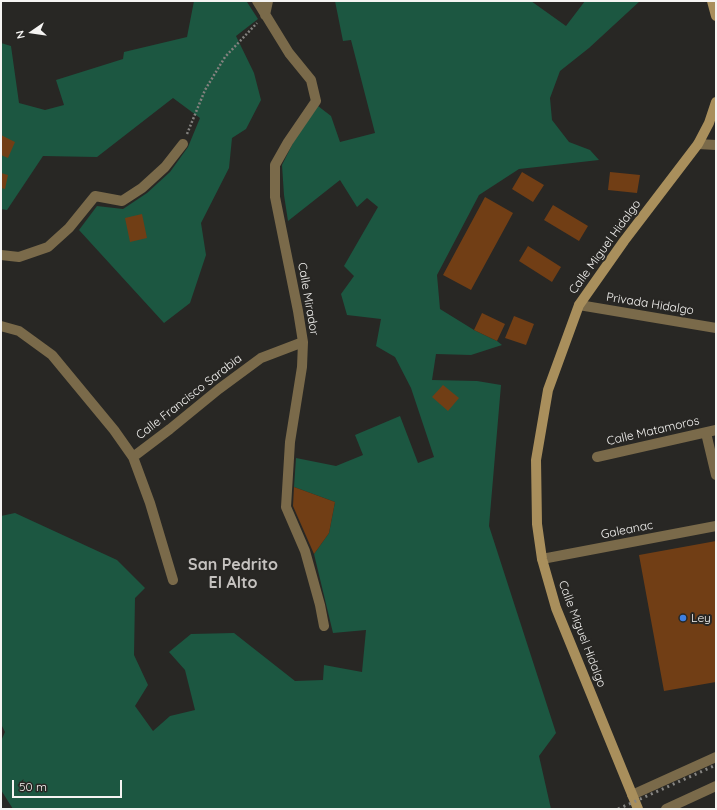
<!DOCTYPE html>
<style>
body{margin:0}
#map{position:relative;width:717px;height:810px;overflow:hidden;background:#282724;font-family:Quicksand,sans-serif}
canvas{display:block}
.frame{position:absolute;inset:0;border:2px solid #f5f4f2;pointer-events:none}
.north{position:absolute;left:12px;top:12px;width:40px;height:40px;-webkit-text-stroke:3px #282724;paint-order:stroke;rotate:257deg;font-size:11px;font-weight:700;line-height:16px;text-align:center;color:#f5f4f2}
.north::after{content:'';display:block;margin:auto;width:14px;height:18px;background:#f5f4f2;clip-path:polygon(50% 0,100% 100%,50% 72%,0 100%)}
.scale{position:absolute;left:12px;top:780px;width:110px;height:18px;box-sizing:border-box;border:2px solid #f5f4f2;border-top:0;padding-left:5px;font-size:12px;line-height:14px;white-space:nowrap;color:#f5f4f2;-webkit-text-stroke:3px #282724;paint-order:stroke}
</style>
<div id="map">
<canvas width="717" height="810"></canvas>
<div class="frame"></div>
<div class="north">N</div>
<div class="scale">50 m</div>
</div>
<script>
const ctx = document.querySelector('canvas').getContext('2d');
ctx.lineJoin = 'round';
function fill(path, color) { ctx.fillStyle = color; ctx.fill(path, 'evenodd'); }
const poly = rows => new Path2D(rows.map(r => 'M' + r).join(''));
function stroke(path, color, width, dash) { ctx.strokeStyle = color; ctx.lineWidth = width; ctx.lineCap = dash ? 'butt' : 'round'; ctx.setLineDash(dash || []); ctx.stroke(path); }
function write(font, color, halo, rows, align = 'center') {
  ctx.font = font + ' Quicksand,sans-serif'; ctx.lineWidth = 4; ctx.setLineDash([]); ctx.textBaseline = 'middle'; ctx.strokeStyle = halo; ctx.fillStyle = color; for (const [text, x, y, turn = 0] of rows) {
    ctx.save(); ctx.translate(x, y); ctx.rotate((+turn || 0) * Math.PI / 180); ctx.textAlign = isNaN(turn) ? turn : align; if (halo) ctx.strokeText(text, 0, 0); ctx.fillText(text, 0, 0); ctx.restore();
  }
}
const green = poly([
 [194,1,246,1,247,2,258,19,236,36,254,73,261,100,246,129,232,138,229,168,201,223,206,255,190,303,164,323,79,230,97,206,123,209,147,193,170,172,188,147,200,118,173,98,97,157,43,156,7,210,1,209,1,43,11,46,19,103,45,110,64,105,56,80,123,59,124,52,187,37],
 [335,1,531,1,566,26,585,1,640,1,589,48,560,71,550,98,552,120,569,142,590,150,599,160,519,169,479,195,437,275,440,309,474,330,497,341,502,345,471,355,436,354,432,380,477,381,501,385,489,526,556,733,539,756,551,809,13,809,1,790,1,741,5,732,1,724,1,516,15,513,117,560,145,588,135,598,134,655,148,685,135,706,153,731,170,716,195,710,185,670,169,652,191,634,234,633,295,681,323,680,324,665,362,672,366,630,333,633,314,554,329,533,335,502,294,487,296,458,336,466,363,455,355,435,400,416,418,463,434,457,411,388,395,357,376,346,381,319,347,315,341,294,354,276,344,266,378,207,367,198,357,207,340,180,288,221,284,195,282,165,294,141,318,106,331,116,340,142,375,133,351,40,343,41]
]);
const building = poly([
 [1,135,15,142,8,158,1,155],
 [522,172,544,185,533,202,512,189],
 [610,172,640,175,637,193,608,190],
 [1,173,8,175,5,189,1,188],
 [485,197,513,213,471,290,443,275],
 [553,205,588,226,579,241,544,220],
 [142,214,147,238,130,242,125,218],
 [528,246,561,267,552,282,519,261],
 [482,313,505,324,497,341,474,330],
 [514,316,534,324,526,345,505,338],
 [443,385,459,398,448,411,432,397],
 [294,487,335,502,329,533,314,554,293,506],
 [716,541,716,682,664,691,639,555]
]);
const path = poly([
 [187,134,205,90,225,57,257,23]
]);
const minor = poly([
 [257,1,289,53,311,80,316,101,288,142,275,165,275,197,298,311,303,342,302,367,290,442,286,507,305,551,320,605,324,626],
 [265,15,268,1],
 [698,144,716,145],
 [1,255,19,257,48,247,69,228,95,196,122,201,142,188,165,167,183,144],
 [579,305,716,328],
 [1,326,19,331,52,355,114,430,133,457,150,503,173,580],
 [706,433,716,475],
 [133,457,170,429,219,389,261,358,303,342],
 [597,457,716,430],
 [542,559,716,526],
 [632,795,716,757],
 [666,809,716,786]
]);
const secondary = poly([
 [712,1,716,16],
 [638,809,556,608,542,559,537,524,536,460,548,390,579,305,624,241,698,144,709,123,716,102]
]);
const rail = poly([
 [618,809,716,765]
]);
const markers = [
 [683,618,4,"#3f7fe0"]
];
const streetNames = [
 ["Calle Miguel Hidalgo",605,247,-54],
 ["Calle Mirador",308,299,80],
 ["Privada Hidalgo",650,304,9],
 ["Calle Francisco Sarabia",189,397,-38],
 ["Calle Matamoros",653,431,-13],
 ["Galeanac",627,530,-11],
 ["Calle Miguel Hidalgo",582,634,69]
];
const poiNames = [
 ["Ley",691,618]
];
const districtNames = [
 ["San Pedrito",233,565],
 ["El Alto",233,583]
];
fill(green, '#1c5741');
fill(building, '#713e15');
stroke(path, '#83827f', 2.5, [2, 2]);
stroke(minor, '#7a6a4a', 10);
stroke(secondary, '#a98f5c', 10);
stroke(rail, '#878683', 3, [2, 4]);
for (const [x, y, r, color] of markers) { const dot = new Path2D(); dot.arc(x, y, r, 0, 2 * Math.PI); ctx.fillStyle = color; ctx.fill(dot); stroke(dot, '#282724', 1.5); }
write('12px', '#f5f4f2', '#282724', streetNames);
write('12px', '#f5f4f2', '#282724', poiNames, 'left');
write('bold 16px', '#c5c2bf', '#282724', districtNames);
</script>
